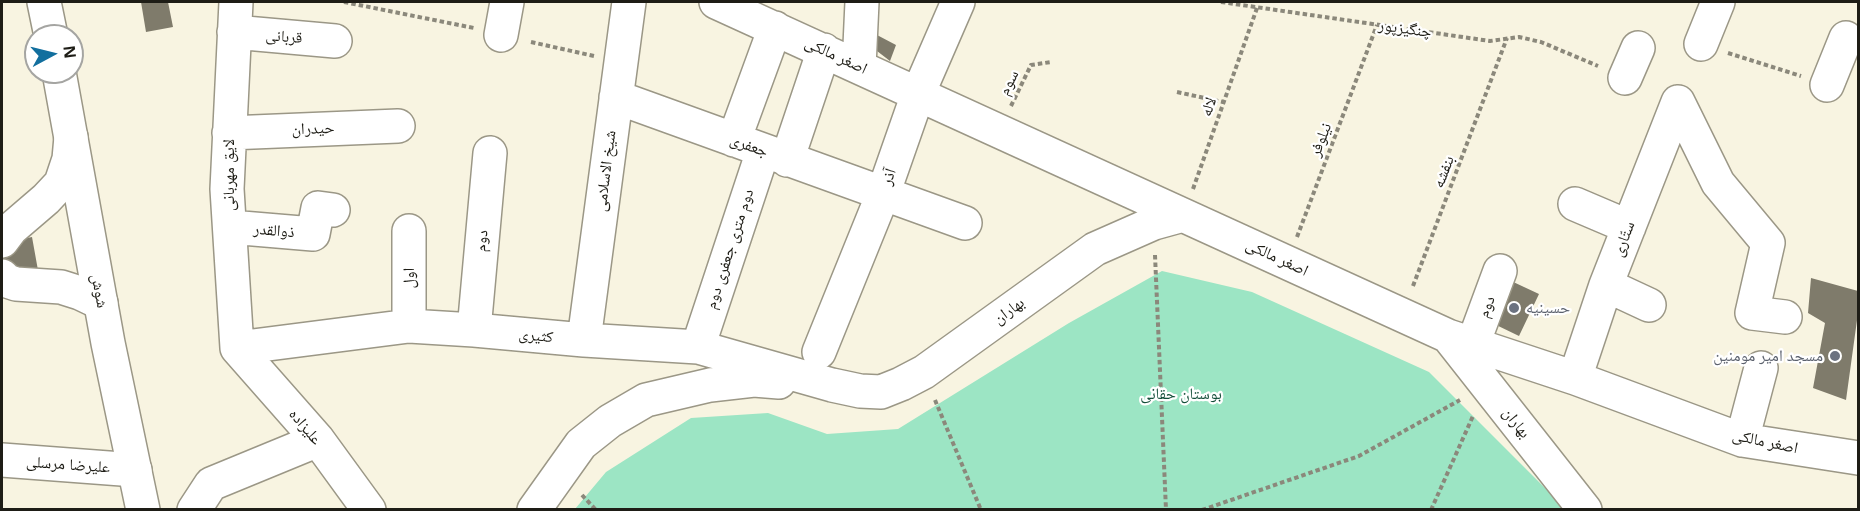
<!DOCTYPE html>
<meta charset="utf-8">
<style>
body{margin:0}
#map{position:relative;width:1860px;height:511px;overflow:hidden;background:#f8f4e1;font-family:"Noto Sans",sans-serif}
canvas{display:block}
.frame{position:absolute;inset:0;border:3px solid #1e1d16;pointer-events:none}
.north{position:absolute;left:24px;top:24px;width:60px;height:60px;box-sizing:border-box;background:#fff;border:2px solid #a5a5a2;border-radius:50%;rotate:83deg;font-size:16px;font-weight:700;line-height:24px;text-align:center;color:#1e1d16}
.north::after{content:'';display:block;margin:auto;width:21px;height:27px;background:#126f9e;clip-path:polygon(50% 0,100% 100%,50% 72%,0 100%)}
</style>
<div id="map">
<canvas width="1860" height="511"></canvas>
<div class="frame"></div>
<div class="north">N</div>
</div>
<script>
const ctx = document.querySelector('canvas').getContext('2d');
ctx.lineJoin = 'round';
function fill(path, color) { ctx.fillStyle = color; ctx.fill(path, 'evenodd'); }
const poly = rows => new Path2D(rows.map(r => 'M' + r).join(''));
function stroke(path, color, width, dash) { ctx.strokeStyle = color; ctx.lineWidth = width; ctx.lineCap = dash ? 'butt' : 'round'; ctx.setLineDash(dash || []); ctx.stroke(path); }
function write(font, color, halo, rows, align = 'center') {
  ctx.font = font + ' "Noto Sans","Noto Naskh Arabic",sans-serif'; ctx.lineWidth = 4.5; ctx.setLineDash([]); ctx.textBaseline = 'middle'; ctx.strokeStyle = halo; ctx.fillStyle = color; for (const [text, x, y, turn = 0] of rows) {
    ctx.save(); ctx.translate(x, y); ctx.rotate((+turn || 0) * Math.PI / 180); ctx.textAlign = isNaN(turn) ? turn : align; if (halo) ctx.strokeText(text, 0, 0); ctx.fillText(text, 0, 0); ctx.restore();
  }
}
const green = poly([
 [1162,271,1252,292,1429,372,1551,494,1563,509,575,509,606,472,691,418,768,413,827,434,898,429,1069,323]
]);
const building = poly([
 [141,2,168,2,173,27,146,32],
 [877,35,896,45,890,61,877,51],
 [32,237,41,287,2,295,2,243],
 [1811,278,1858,291,1858,313,1846,400,1813,388,1825,323,1808,313],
 [1509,280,1539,294,1519,336,1490,322]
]);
const path = poly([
 [344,2,474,28],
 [1221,2,1490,41,1519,37,1541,42,1598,66],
 [531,42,594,56],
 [1728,53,1801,76],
 [1177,92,1223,102],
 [1011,106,1031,65,1051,62],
 [1193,189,1257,8],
 [1297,237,1377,25],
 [1155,255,1166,510],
 [1413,286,1507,38],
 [935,400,981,510],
 [582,495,596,510],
 [1202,510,1359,456,1460,400],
 [1431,510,1473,416]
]);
const minor = poly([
 [236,2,227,189,237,348],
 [716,2,1448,336,1575,378,1742,440,1858,458],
 [234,32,335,41],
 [501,35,507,2],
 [1701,44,1718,2],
 [859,67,862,2],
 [1625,78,1638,48],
 [1827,85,1846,38],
 [616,97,965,223],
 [1678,102,1718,183,1768,243,1752,313,1785,317],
 [229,133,398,126],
 [734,140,775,28],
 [787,160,824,50],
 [1575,204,1629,227],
 [230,227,313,234,318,208,333,210],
 [2,241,11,229,46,199,61,183,69,159,71,137],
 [2,276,7,281,16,284,61,287,80,293,101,303],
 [1606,285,1649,305],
 [409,326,409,231],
 [474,330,490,153],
 [1448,336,1585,510],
 [584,340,629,2],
 [1473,344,1500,271],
 [698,347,763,151],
 [237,348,409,326,474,330,584,340,698,347,832,385,860,391,881,392,901,384,924,372,1095,249,1154,223,1183,215],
 [237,348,318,440,369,510],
 [819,352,883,194,918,94,958,2],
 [1575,378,1606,285,1678,102],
 [1742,440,1761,368],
 [2,460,135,470],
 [194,510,211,484,318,440],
 [534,510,581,444,610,421,646,400,710,385,754,380,779,382]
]);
const major = poly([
 [44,2,51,36],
 [59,72,108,343,143,510]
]);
const markers = [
 [1514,308,6,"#6b7280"],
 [1835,356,6,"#6b7280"]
];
const streetNames = [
 ["چنگیزپور",1405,29,8],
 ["قربانی",284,37,5],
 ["اصغر مالکی",836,56,25],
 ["سوم",1009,83,-64],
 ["لاله",1209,107,-71],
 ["حیدران",313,129,-2],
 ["نیلوفر",1321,140,-69],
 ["جعفری",749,146,20],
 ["شیخ الاسلامی",606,171,-83],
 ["بنفشه",1444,172,-69],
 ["لایق مهربانی",229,175,-90],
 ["آذر",889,177,-71],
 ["ذوالقدر",274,231,5],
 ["ستّاری",1624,239,-69],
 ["دوم",482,241,-85],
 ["دوم متری جعفری دوم",730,249,-72],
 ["اصغر مالکی",1277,258,25],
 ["اول",409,278,-90],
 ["شوش",99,291,80],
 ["دوم",1487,307,-70],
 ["بهاران",1009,311,-36],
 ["کثیری",536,336,6],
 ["بهاران",1516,423,52],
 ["علیزاده",305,427,50],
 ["اصغر مالکی",1765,442,12],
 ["علیرضا مرسلی",68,465,4]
];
const worshipNames = [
 ["حسینیه",1526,308],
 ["مسجد امیر مومنین",1823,356,"right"]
];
const parkNames = [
 ["بوستان حقانی",1181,394]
];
fill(green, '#9ce5c4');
fill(building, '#7f7b6b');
stroke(minor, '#9b9786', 36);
stroke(major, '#9b9786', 36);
stroke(path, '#8b887b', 4, [4.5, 3]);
stroke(minor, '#fff', 33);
stroke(major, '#fff', 33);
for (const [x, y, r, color] of markers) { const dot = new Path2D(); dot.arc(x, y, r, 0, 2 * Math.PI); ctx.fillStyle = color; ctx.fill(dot); stroke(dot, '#fff', 2); }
write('16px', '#1e1d16', '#fff', streetNames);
write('16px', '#5b616d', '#fff', worshipNames, 'left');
write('16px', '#124d38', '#fff', parkNames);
</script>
